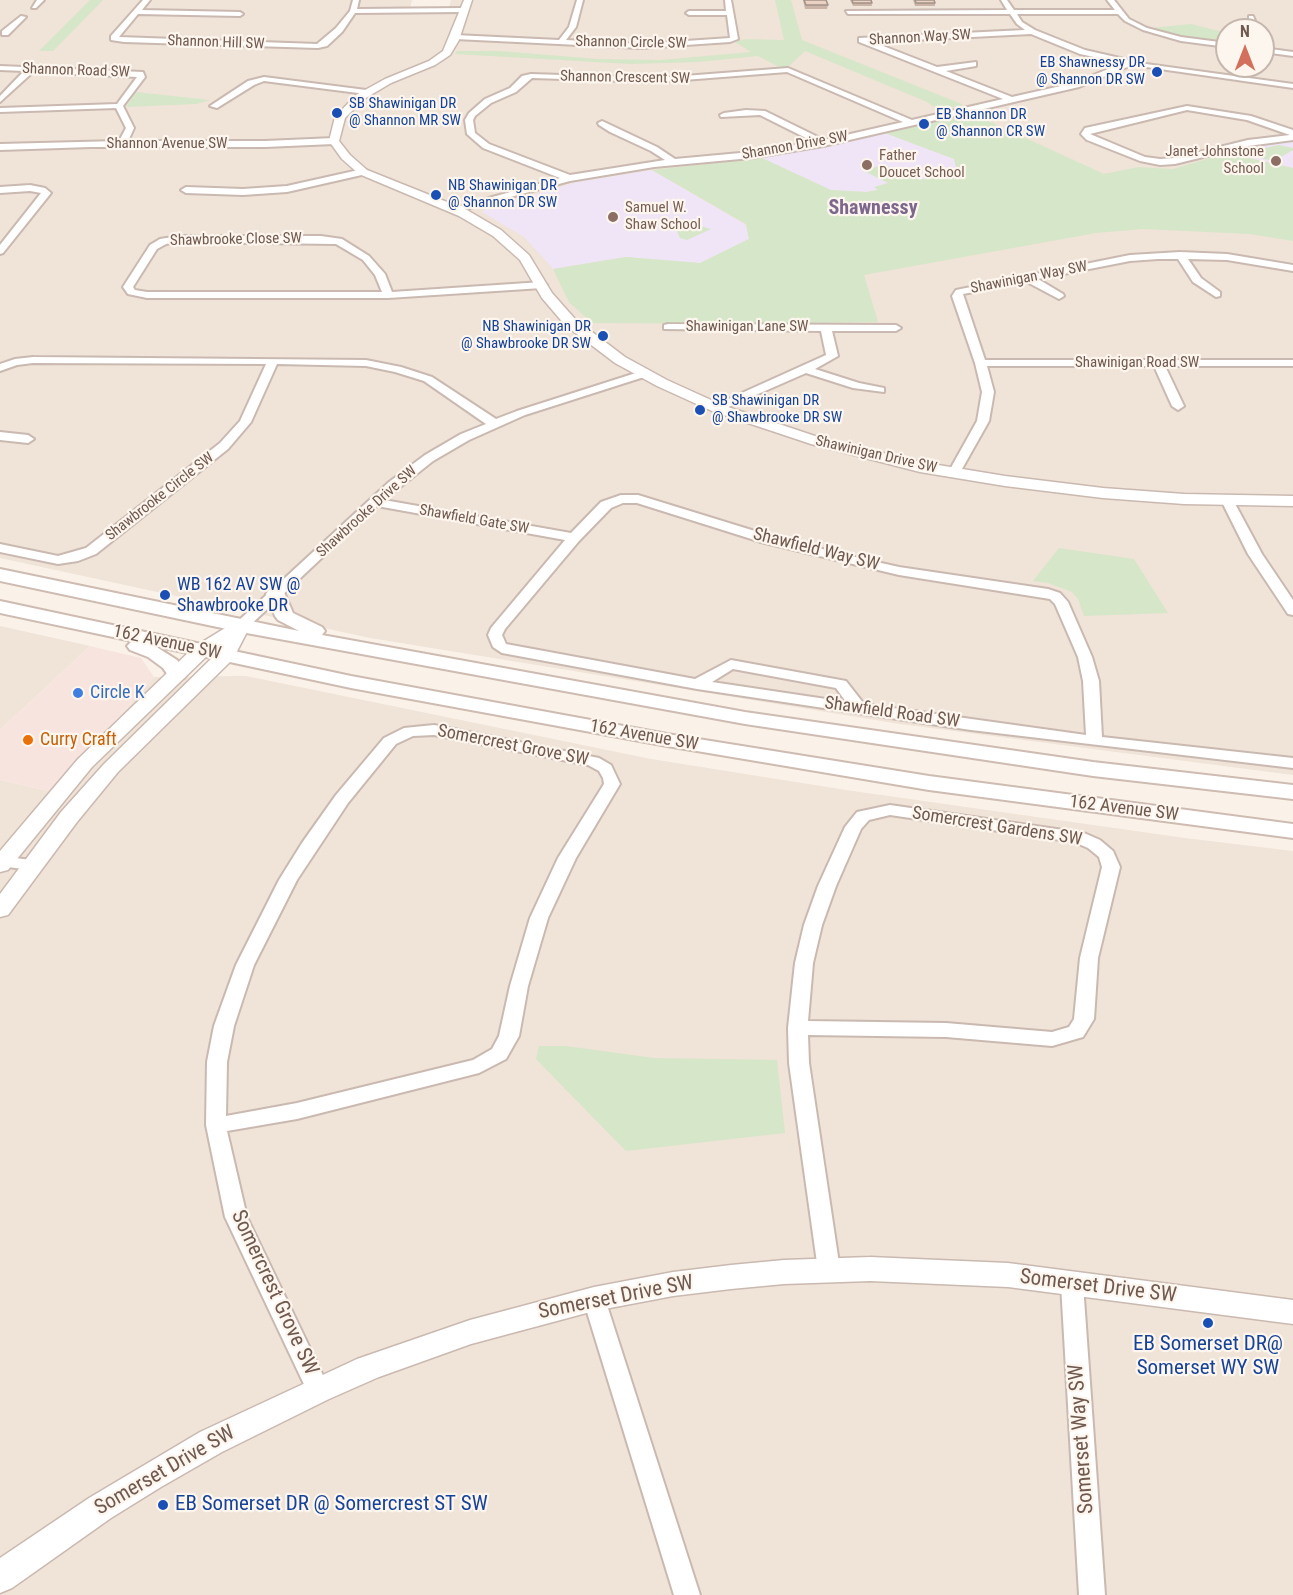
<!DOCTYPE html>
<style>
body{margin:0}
#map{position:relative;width:1293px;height:1595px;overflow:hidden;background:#faf2e8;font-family:"Roboto Condensed",sans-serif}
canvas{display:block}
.north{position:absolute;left:1215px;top:18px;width:60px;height:60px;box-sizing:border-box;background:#fdf6ee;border:2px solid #c5b7ae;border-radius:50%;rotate:0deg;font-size:16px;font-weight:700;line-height:24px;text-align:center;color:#70594f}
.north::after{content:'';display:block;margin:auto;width:21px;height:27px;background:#d3705d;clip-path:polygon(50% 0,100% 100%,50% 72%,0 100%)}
</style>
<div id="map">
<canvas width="1293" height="1595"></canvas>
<div class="north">N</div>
</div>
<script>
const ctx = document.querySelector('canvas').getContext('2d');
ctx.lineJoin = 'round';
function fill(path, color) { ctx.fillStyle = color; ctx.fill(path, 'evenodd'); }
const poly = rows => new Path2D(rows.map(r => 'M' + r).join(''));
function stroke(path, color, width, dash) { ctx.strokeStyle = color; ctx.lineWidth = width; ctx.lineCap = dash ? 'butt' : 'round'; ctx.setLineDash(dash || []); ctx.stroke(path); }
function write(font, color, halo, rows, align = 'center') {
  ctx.font = font + ' "Roboto Condensed",sans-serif'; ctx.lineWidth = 4.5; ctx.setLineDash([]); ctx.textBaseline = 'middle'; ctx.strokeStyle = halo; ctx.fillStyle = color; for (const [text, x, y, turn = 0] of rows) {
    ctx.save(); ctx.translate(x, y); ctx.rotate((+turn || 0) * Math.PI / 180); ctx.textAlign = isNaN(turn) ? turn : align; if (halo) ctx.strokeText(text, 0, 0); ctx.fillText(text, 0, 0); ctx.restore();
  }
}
const residential = poly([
 [0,0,412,0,410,8,449,8,451,0,1293,0,1293,775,900,724,370,638,0,558],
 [1227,30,1263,30,1263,66,1227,66],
 [0,626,90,646,0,730],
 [246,676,651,759,846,790,1185,838,1293,851,1293,1595,0,1595,0,780,53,792,154,677]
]);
const commercial = poly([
 [90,646,141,658,154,677,53,792,0,780,0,730]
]);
const education = poly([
 [885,133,954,159,957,171,866,192,831,190,762,158,832,146],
 [1293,141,1293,168,1227,153,1273,143],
 [652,170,746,225,749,239,700,263,626,257,553,269,524,237,482,212,485,209,577,182]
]);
const green = poly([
 [90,0,103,0,53,51,39,51],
 [775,0,791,0,802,40,964,105,939,110,927,102,805,51,788,67,779,67,758,56,698,62,630,64,455,54,457,51,499,51,598,59,661,60,751,52,735,42,744,39,784,40],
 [1191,24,1227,33,1227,41,1219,42,1189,38,1151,28],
 [136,92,210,100,196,104,126,107],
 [971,113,1104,174,1138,167,1173,169,1227,153,1293,168,1293,241,1250,234,1143,229,1096,233,864,275,878,322,751,324,592,323,569,302,553,269,626,257,700,263,749,239,746,224,652,170,762,158,831,190,866,192,878,190,874,187,888,183,862,170,884,165,920,180,957,171,954,159,885,133],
 [1279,145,1293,148,1293,150,1274,161,1246,155,1255,150],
 [678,220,711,229,687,240,680,238,677,231,662,228],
 [1059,548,1134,559,1168,613,1084,616,1078,599,1072,592,1048,583,1033,581],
 [539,1046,566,1046,654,1058,777,1060,785,1133,626,1151,536,1059]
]);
const minor = poly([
 [37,0,44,0,36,8,32,8,37,0],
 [143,0,150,0,142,10,240,12,243,14,240,16,138,14,119,37,317,44,336,28,350,11,353,0,359,0,357,9,464,8,467,10,464,12,355,13,342,32,327,46,318,48,124,42,111,40,111,36,143,0],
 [577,0,583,0,576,27,566,40,641,44,730,38,727,15,689,15,686,13,689,11,726,11,725,0,731,0,738,39,730,42,641,48,455,39,451,37,455,35,559,40,569,27,577,0],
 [1001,0,1007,0,1014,10,1115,10,1107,0,1114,0,1129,19,1147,28,1181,37,1227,43,1227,47,1181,41,1143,30,1125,21,1118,14,1017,14,1022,22,1035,30,1085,50,1146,64,1293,84,1293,88,1132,65,1079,87,823,146,751,158,654,167,570,181,455,212,450,209,560,178,483,148,467,134,465,120,469,113,485,99,510,88,522,76,531,74,658,78,788,68,912,120,1003,99,859,42,859,38,1025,30,1017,24,1010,14,848,14,846,11,1007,10,1001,0],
 [1031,34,1080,54,1123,63,1074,83,1012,97,946,71,976,66,976,62,937,67,873,42,1031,34],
 [787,72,903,122,824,140,765,111,746,110,724,113,720,115,721,117,760,115,814,142,751,152,675,159,657,147,602,121,598,123,599,125,610,132,651,151,665,160,570,175,489,144,475,133,473,120,475,116,491,103,516,92,532,78,658,82,787,72],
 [21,16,26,17,8,35,2,35,2,31,21,16],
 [1249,16,1253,16,1256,23,1250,30,1242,30,1249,23,1249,16],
 [1263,48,1293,52,1293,56,1263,52,1263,48],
 [0,66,143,72,145,77,123,106,134,128,128,141,265,141,334,138,338,141,334,144,265,147,91,147,0,150,0,144,119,141,126,128,116,108,0,112,0,108,117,104,137,77,33,72,0,102,0,96,24,71,0,70,0,66],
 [264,77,366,90,370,92,366,94,264,81,254,85,217,108,210,106,248,81,264,77],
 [1187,106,1251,116,1293,130,1293,140,1248,146,1175,164,1160,165,1140,161,1087,140,1081,134,1085,128,1187,106],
 [1187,110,1247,120,1290,135,1248,140,1175,158,1160,159,1145,157,1090,134,1187,110],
 [363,169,366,170,366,174,287,192,243,195,186,193,181,190,186,187,243,189,287,186,363,169],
 [30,185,45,188,51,193,3,253,0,254,0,245,41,193,30,191,0,193,0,187,30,185],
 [179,236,321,236,342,239,369,256,385,274,392,292,542,282,547,285,542,288,388,298,147,298,128,294,123,287,150,245,160,239,179,236],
 [179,242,336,244,363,260,375,275,382,292,147,292,135,290,133,287,157,249,166,244,179,242],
 [1180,252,1227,254,1293,265,1293,271,1227,260,1188,259,1201,278,1220,292,1220,296,1216,297,1193,282,1178,259,1158,259,1130,261,1038,279,1063,294,1064,296,1059,299,1027,282,963,294,985,360,1293,360,1293,366,1165,366,1184,406,1178,410,1172,406,1154,366,987,366,994,392,989,421,958,476,950,476,948,473,977,421,982,392,975,363,952,296,956,290,1130,255,1180,252],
 [668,324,896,325,901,328,896,331,832,331,838,356,815,369,859,383,884,388,884,392,853,388,806,373,717,412,713,410,713,406,826,355,821,331,664,329,664,325,668,324],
 [33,357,366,360,401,367,432,377,496,419,517,411,639,372,647,372,647,376,525,415,469,440,433,461,384,500,571,533,601,502,621,495,638,495,771,536,846,555,899,567,1048,589,1060,593,1068,602,1092,657,1099,681,1102,737,1293,758,1293,768,971,730,697,689,502,653,493,647,488,635,491,628,565,540,377,506,246,629,236,629,234,626,236,623,389,482,425,455,461,434,486,424,424,381,395,372,366,366,277,364,251,422,228,449,96,554,78,561,58,564,0,552,0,544,58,556,86,548,220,443,240,421,266,364,33,363,17,365,0,371,0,364,15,359,33,357],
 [623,503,637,503,761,542,899,575,1050,599,1055,604,1078,657,1083,681,1086,735,864,704,846,681,731,660,695,679,506,644,502,635,505,629,579,541,611,508,623,503],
 [733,669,836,688,846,702,712,682,733,669],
 [0,432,28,435,34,439,28,443,0,440,0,432],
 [1227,496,1233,500,1262,554,1293,600,1293,615,1288,614,1248,554,1221,500,1227,496],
 [434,725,599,758,611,765,620,784,576,858,548,918,528,986,519,1036,506,1059,479,1073,297,1119,227,1131,247,1217,330,1390,326,1397,318,1400,310,1397,225,1217,206,1125,207,1062,214,1026,236,965,279,880,302,843,336,795,384,738,404,728,434,725],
 [434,735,588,765,599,771,603,778,604,784,558,858,530,918,510,986,499,1036,492,1049,473,1060,297,1103,226,1116,227,1062,234,1026,254,965,297,880,348,803,396,744,413,736,434,735],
 [890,805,1084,833,1100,840,1113,851,1120,867,1098,958,1094,1019,1083,1037,1052,1046,946,1037,808,1035,809,1063,840,1270,837,1276,829,1279,821,1276,818,1270,789,1063,788,1028,795,963,804,925,818,886,845,827,857,812,890,805],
 [890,815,1074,842,1088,848,1099,857,1102,867,1080,958,1074,1019,1069,1027,1052,1032,946,1023,808,1021,813,963,822,925,836,886,861,829,869,820,890,815],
 [0,856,31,860,37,861,40,865,37,869,31,870,0,866,0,856],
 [1072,1275,1080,1277,1083,1284,1105,1595,1079,1595,1061,1284,1064,1277,1072,1275],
 [594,1290,602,1292,605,1299,700,1595,674,1595,583,1299,586,1292,594,1290]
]);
const tertiary = poly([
 [464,0,472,0,459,40,450,55,435,65,391,83,364,99,345,118,339,141,350,155,367,170,467,210,501,230,529,255,552,293,575,319,625,357,667,380,722,405,821,438,920,462,1005,476,1103,488,1184,494,1293,496,1293,506,1184,504,1103,498,1005,486,920,472,811,444,712,411,657,386,615,363,565,325,542,298,520,260,493,236,459,216,359,174,342,159,329,141,335,117,356,95,385,79,429,61,443,51,464,0],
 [241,621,247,622,250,626,233,659,118,772,77,822,8,915,0,917,0,894,61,812,104,764,218,652,221,646,208,655,92,767,8,870,0,872,0,851,78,759,194,647,235,622,241,621],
 [870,1257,1008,1263,1293,1300,1293,1324,1008,1287,870,1281,784,1284,731,1289,673,1296,594,1311,471,1344,379,1377,329,1399,222,1452,161,1487,111,1518,12,1588,0,1593,0,1558,89,1498,200,1432,357,1359,470,1320,594,1287,673,1272,731,1265,784,1260,870,1257]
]);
const secondary = poly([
 [0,569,299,631,278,620,275,616,266,594,269,590,276,588,283,590,293,613,322,627,325,631,322,635,745,712,1093,762,1293,785,1293,799,1093,776,745,724,241,632,0,581,0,569],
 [0,601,351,676,667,734,929,776,1293,824,1293,838,929,790,667,746,351,688,155,646,177,660,187,674,184,678,177,680,170,678,163,668,148,657,130,650,127,646,132,641,0,613,0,601]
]);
const wall = poly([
 [803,0,826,0,828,5,827,9,805,9],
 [850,0,871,0,872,6,853,6],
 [913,0,934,0,935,3,935,6,915,6]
]);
const building = poly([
 [804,0,826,0,828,5,806,5,804,0],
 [852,0,871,0,872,3,853,3,852,0],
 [915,0,934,0,935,3,916,3,915,0]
]);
const markers = [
 [1157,72,6,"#1a4fb4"],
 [337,113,6,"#1a4fb4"],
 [924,124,6,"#1a4fb4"],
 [1276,161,6,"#8d6e63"],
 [867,165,6,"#8d6e63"],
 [436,195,6,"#1a4fb4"],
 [613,217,6,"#8d6e63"],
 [603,336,6,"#1a4fb4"],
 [700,410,6,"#1a4fb4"],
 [165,595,6,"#1a4fb4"],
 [78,693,6,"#3f7fe0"],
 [28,740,6,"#e8710a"],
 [1208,1323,6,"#1a4fb4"],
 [163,1505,6,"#1a4fb4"]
];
const farStreetnames = [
 ["Shannon Way SW",920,38,-3],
 ["Shannon Hill SW",216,43,2],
 ["Shannon Circle SW",631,43,1],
 ["Shannon Road SW",76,71,2],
 ["Shannon Crescent SW",625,78,1],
 ["Shannon Avenue SW",167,144],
 ["Shannon Drive SW",795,146,-10],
 ["Shawbrooke Close SW",236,240,-1],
 ["Shawinigan Way SW",1029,278,-11],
 ["Shawinigan Lane SW",747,327],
 ["Shawinigan Road SW",1137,363],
 ["Shawinigan Drive SW",876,455,13],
 ["Shawbrooke Circle SW",160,497,-38],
 ["Shawbrooke Drive SW",367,512,-42],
 ["Shawfield Gate SW",474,520,10]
];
const farTransitnames = [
 ["EB Shawnessy DR",1145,63,"right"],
 ["@ Shannon DR SW",1145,80,"right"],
 ["SB Shawinigan DR",349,104],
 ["@ Shannon MR SW",349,121],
 ["EB Shannon DR",936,115],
 ["@ Shannon CR SW",936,132],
 ["NB Shawinigan DR",448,186],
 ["@ Shannon DR SW",448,203],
 ["NB Shawinigan DR",591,327,"right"],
 ["@ Shawbrooke DR SW",591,344,"right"],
 ["SB Shawinigan DR",712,401],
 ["@ Shawbrooke DR SW",712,418]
];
const farEducationnames = [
 ["Janet Johnstone",1264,152,"right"],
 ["School",1264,169,"right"],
 ["Father",879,156],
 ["Doucet School",879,173],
 ["Samuel W.",625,208],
 ["Shaw School",625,225]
];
const streetNames = [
 ["Shawfield Way SW",816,550,14],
 ["162 Avenue SW",167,643,12],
 ["Shawfield Road SW",892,713,8],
 ["162 Avenue SW",644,736,10],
 ["Somercrest Grove SW",513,746,11],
 ["162 Avenue SW",1124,809,7],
 ["Somercrest Gardens SW",997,827,9]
];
const transitNames = [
 ["WB 162 AV SW @",177,585],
 ["Shawbrooke DR",177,606]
];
const shopNames = [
 ["Circle K",90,693]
];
const foodNames = [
 ["Curry Craft",40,740]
];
const farDistrictnames = [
 ["Shawnessy",873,209]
];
const nearStreetnames = [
 ["Somerset Drive SW",1098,1287,7],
 ["Somercrest Grove SW",274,1293,65],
 ["Somerset Drive SW",616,1298,-11],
 ["Somerset Way SW",1082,1439,-94],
 ["Somerset Drive SW",165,1471,-30]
];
const nearTransitnames = [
 ["EB Somerset DR@",1208,1345],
 ["Somerset WY SW",1208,1369],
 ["EB Somerset DR @ Somercrest ST SW",175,1505,"left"]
];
fill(residential, '#f0e3d8');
fill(commercial, '#f8e4de');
fill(education, '#efe5f6');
fill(green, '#d6e6c8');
stroke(minor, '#cab9b0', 4);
stroke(tertiary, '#cab9b0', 3);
stroke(secondary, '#cebbb1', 4);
fill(minor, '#fff');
fill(tertiary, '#fff');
fill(secondary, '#fff');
fill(wall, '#cab4a8');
fill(building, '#ebd1c3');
stroke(building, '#a49288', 1.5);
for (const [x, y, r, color] of markers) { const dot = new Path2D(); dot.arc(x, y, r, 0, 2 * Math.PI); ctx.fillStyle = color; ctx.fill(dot); stroke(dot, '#fdf6ee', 2); }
write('15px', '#70594f', '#fdf6ee', farStreetnames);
write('15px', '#164399', '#fdf6ee', farTransitnames, 'left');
write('15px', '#785e54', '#fdf6ee', farEducationnames, 'left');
write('18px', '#70594f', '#fdf6ee', streetNames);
write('18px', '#164399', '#fdf6ee', transitNames, 'left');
write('18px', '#366cbe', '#fdf6ee', shopNames, 'left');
write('18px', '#c56008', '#fdf6ee', foodNames, 'left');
write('bold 20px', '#7d678c', '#fdf6ee', farDistrictnames);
write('21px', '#70594f', '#fdf6ee', nearStreetnames);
write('21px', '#164399', '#fdf6ee', nearTransitnames);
</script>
